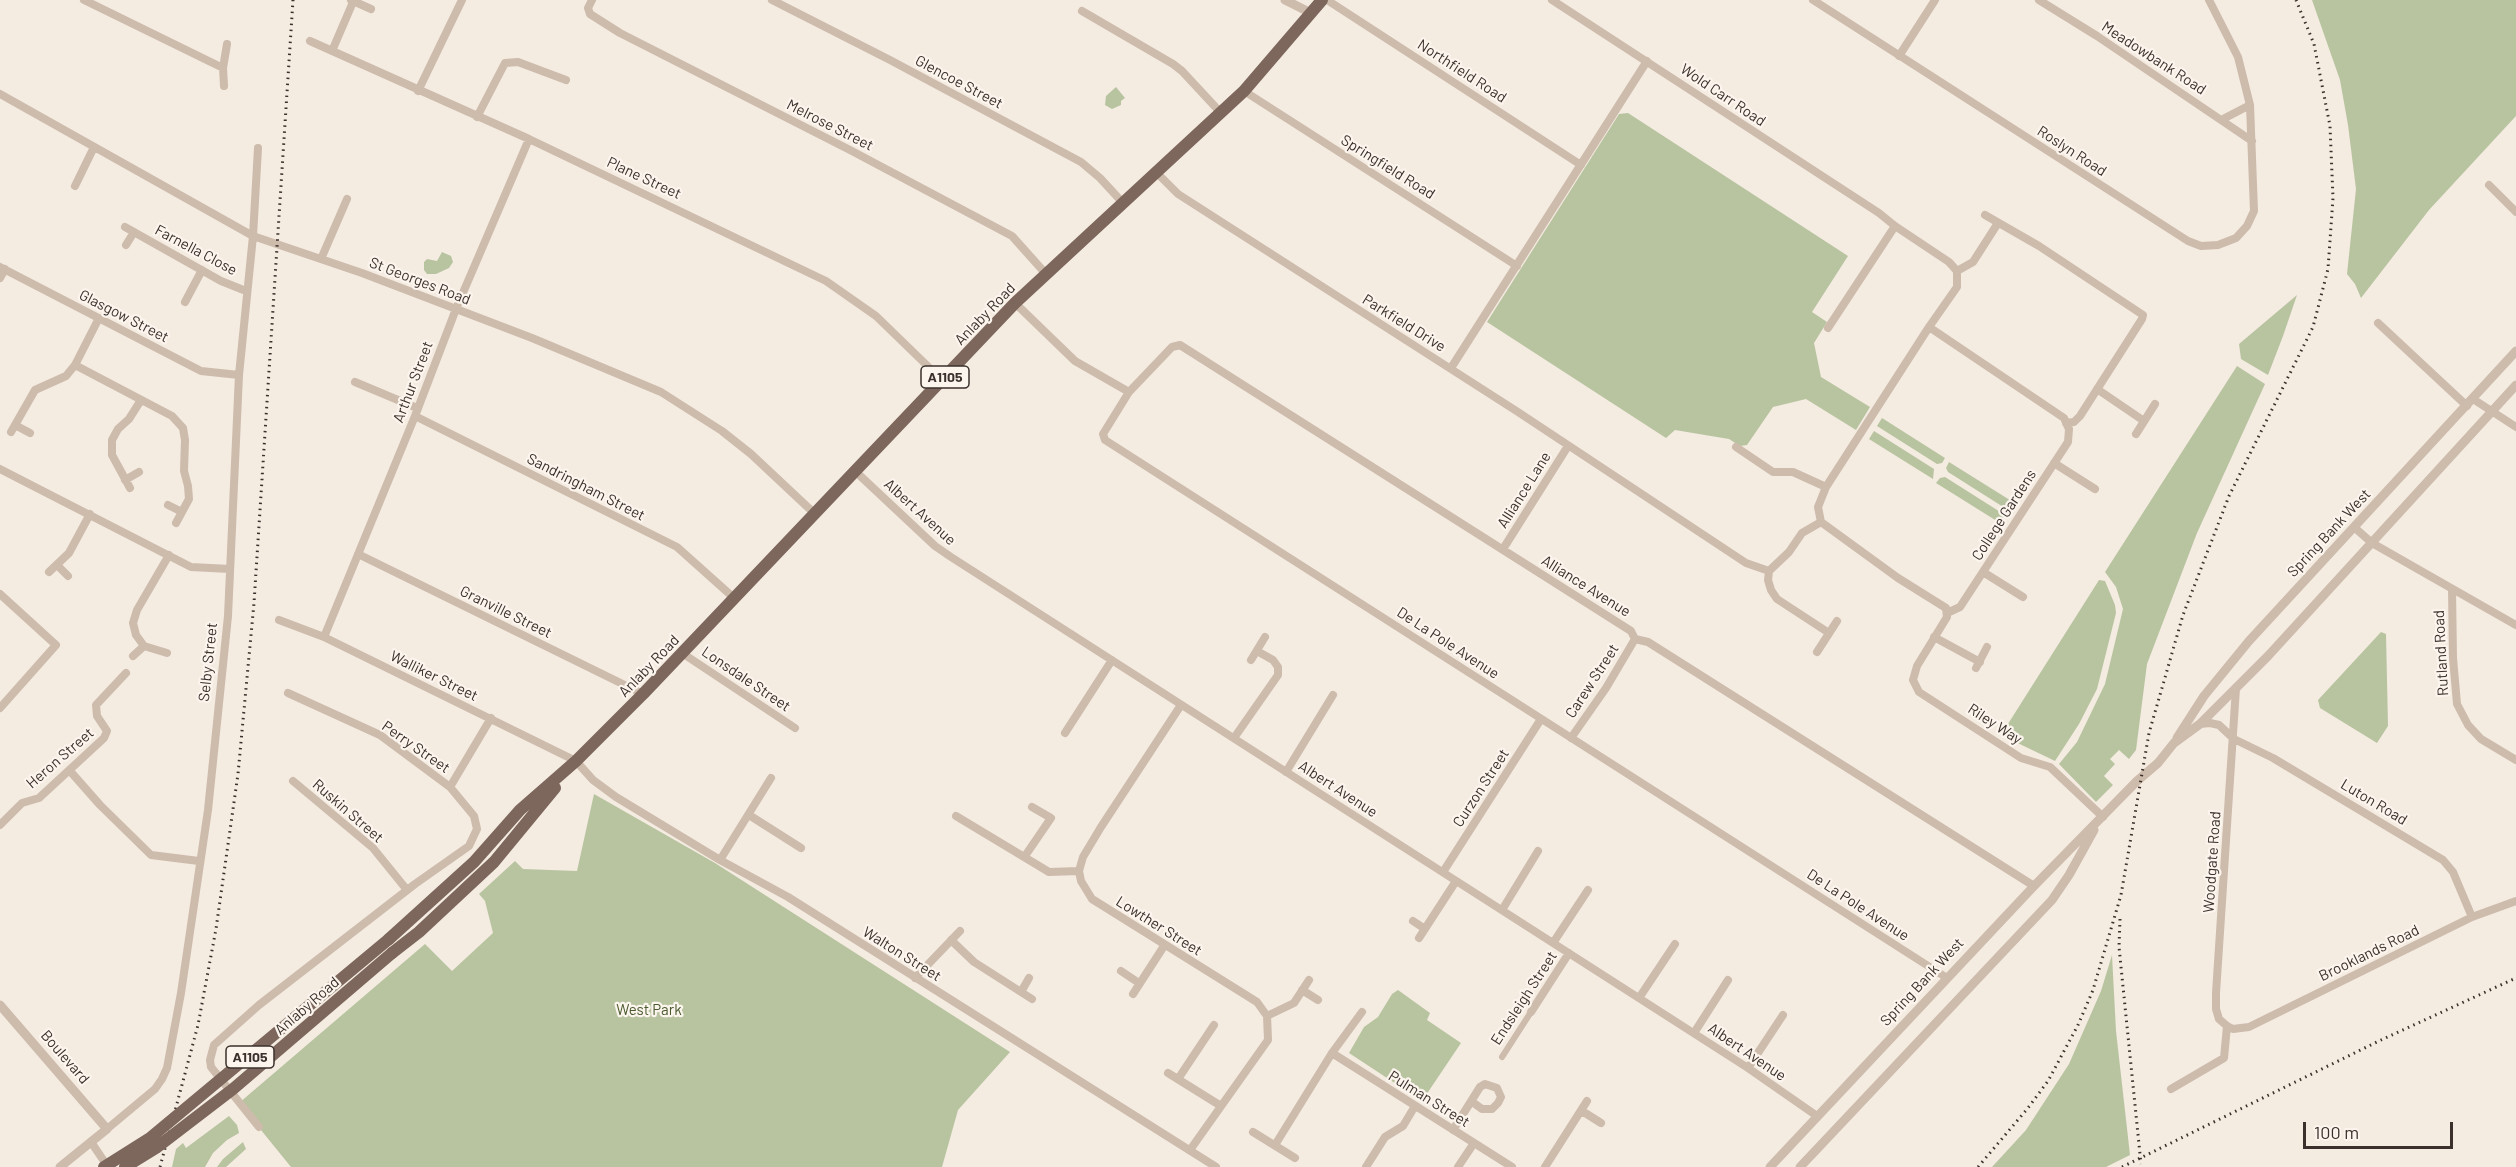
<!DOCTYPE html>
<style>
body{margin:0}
#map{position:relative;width:2516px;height:1167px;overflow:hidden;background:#f4ebe1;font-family:Barlow,sans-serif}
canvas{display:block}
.scale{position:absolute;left:2303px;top:1122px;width:150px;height:27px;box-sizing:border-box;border:3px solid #3b302b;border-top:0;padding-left:8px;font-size:18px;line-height:21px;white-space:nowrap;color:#3b302b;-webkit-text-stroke:4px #fbf5ee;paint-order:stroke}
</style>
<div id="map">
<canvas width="2516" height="1167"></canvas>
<div class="scale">100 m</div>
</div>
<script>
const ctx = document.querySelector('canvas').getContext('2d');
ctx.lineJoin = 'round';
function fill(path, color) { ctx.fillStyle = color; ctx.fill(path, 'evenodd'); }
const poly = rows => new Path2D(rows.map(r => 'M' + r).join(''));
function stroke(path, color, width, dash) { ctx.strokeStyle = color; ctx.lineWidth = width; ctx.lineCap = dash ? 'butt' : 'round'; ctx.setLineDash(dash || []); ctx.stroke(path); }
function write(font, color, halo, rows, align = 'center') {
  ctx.font = font + ' Barlow,sans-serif'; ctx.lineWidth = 4.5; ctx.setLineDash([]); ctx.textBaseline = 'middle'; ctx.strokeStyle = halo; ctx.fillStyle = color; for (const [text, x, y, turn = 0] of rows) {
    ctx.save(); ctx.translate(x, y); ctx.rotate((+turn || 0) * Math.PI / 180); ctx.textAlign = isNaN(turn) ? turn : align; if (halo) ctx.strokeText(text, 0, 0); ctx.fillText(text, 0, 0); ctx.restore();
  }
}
const green = poly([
 [2312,0,2516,0,2516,116,2429,210,2361,298,2355,284,2347,274,2356,189,2348,125,2340,80],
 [1116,87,1125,98,1121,101,1121,105,1112,109,1105,105,1106,96],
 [1628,113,1848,256,1812,312,1827,322,1814,343,1821,377,1870,407,1856,430,1806,399,1773,407,1747,445,1740,446,1729,439,1675,430,1666,438,1487,322,1619,114],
 [442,252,451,256,453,262,449,268,436,274,427,274,424,270,424,262,427,259,437,261],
 [2297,295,2283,336,2268,375,2241,359,2239,344],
 [2237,366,2265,384,2197,533,2147,664,2136,750,2129,759,2119,750,2110,759,2115,764,2104,776,2113,785,2096,802,2059,764,2077,742,2105,684,2123,609,2116,587,2105,572],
 [1882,418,1945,458,1942,463,1937,464,1877,426],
 [1874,431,1934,469,1933,479,1869,439],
 [1949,462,2013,502,2008,510,1948,472,1946,468],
 [1945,477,2005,515,2000,523,1936,483,1940,478],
 [2099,580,2105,581,2115,605,2116,613,2097,689,2079,724,2055,761,2001,735],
 [2381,632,2386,634,2388,726,2377,743,2320,708,2318,700],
 [594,794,715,863,1010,1052,958,1110,942,1167,291,1167,239,1103,425,944,452,971,493,933,485,901,479,894,515,861,523,869,577,871],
 [2112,955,2116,1031,2130,1155,2106,1167,1992,1167,2026,1130,2069,1064,2101,991],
 [1398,990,1430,1013,1427,1020,1461,1043,1422,1101,1349,1053,1364,1027,1378,1017,1392,994],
 [229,1116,237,1125,239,1133,227,1140,213,1153,205,1167,172,1167,176,1149,183,1143,186,1148],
 [243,1142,246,1149,226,1167,217,1167,223,1159]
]);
const pedestrian = poly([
 [1502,1057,1531,1012]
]);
const minor = poly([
 [84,0,223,68],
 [351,0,371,9],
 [592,0,588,8,590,14,620,33,850,150,1012,236,1046,274],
 [772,0,890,60,1081,162,1100,178,1123,203],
 [1327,0,1581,165],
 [1552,0,1879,213,1895,226,1949,262,1957,271,1957,287,1929,327,2064,418,2069,429,2068,442,1960,607,1947,613],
 [1813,0,2188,241,2201,246,2218,245,2236,238,2247,226,2254,211,2250,105,2238,57,2209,0],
 [2039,0,2097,36,2252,141],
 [1082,11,1173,64,1182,71,1221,113],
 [310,41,529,139,826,281,876,316,942,380],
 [332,51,353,2],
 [1899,56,1935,0],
 [224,86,223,68,227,44],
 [418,91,462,0],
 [1244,91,1517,266],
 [0,94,253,236,362,273,532,338,661,392,722,431,751,454,815,514],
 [477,117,505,63,518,62,566,80],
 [2223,119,2250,105],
 [1157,173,1178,194,1518,412,1746,563,1769,571,1789,552,1802,533,1821,522],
 [2489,185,2516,212],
 [75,186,94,147],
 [1985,215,2039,246,2143,315,2142,319,2080,416,2074,422,2066,423],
 [125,227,221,281,246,291],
 [126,245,134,232],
 [321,259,347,199],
 [0,267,201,371,239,375],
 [1957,271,1973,262,1998,223],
 [0,278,5,269],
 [185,302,202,270],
 [1015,303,1075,361,1129,392],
 [2378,323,2467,406],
 [1929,327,1826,487,1818,507,1821,522,1898,578,1946,608,1947,617,1917,666,1913,680,1919,692,2021,758,2050,767,2103,817],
 [1828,328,1895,226],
 [75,365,172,416,183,428,185,440,184,471,188,486,189,499,176,523],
 [1451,368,1647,61],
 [355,382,417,408],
 [2097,389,2144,421],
 [2473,399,2516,427],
 [415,416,677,547,734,598],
 [15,425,30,433],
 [11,432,35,390,66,376,75,365,99,318],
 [2136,434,2155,404],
 [1736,447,1773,472,1793,472,1826,487],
 [2054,463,2095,489],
 [0,469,191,567,230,569],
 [855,471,935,546,951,557,1748,1068,1817,1116],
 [125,480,139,472],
 [130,488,112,455,112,440,118,429,129,419,141,400],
 [168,505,182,512],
 [2355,528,2372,543,2516,625],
 [1503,549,1568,446],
 [358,554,643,694],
 [57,565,68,576],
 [1769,571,1768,580,1771,590,1777,599,1829,633],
 [49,572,69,553,90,514],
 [1983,572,2023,597],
 [2452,589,2453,658,2457,704,2468,725,2481,739,2516,760],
 [0,594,56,645,0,708],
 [279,620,324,637,576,761,593,780,616,797,720,860,788,897,1216,1167],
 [324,637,415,416,456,309,529,139],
 [1934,637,1980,662],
 [1817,652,1837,621],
 [167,653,144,646,136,635,133,623,137,610,169,555],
 [682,653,795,728],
 [133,656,144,646],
 [1251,660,1265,637],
 [1976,668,1987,647],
 [2236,688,2216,993,2216,1009,2219,1019,2227,1026,2233,1029,2249,1027,2472,917,2516,901],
 [1181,705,1101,827,1083,857,1079,871,1081,881,1092,899,1257,1002,1267,1016,1268,1040,1190,1150],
 [2200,724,2210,723,2219,725,2234,739,2273,758,2443,860,2453,872,2472,917],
 [1065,733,1112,660],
 [1234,738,1278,675,1278,667,1273,660,1257,651],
 [1571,738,1606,688,1635,639],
 [70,771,100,805,151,855,199,861],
 [1286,772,1333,695],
 [293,781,373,848,407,890],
 [450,787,491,718],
 [749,815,801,848],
 [956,816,1049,872,1079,871],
 [0,825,22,803,39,798,104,738,107,731,97,716,96,705,126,673],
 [1025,856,1051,818,1032,807],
 [720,860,771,778],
 [1443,872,1541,719],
 [1502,910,1538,851],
 [1413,921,1425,929],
 [1419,938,1456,881],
 [951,940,974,962,1032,999],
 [1553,943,1588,890],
 [1121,971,1139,983],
 [915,978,960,931],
 [1947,978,1105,440,1103,434,1129,392,1172,347,1180,345,1631,631,1635,639,1648,642,2034,886],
 [1302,990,1318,1000],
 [1021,992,1029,978],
 [1133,994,1164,946],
 [1639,998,1675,944],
 [1531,1012,1569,953],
 [1267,1016,1294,1003,1309,980],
 [1694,1033,1728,980],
 [1332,1053,1512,1167],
 [1748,1068,1783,1015],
 [1168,1073,1221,1106],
 [1178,1079,1214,1025],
 [2171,1089,2224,1058,2227,1026],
 [1582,1111,1601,1123],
 [259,1127,211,1067,210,1060,214,1045,259,1005,415,884,469,846,477,829,474,816,450,787,380,735,288,693],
 [107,1129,155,1089,162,1079,167,1068,181,993,208,810,228,616,239,375,253,236,258,148],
 [1453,1130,1480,1087,1485,1084,1497,1088,1501,1097,1498,1103,1492,1109,1482,1109,1471,1101],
 [1253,1132,1295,1158],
 [91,1142,108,1167],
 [1275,1145,1332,1053,1362,1012],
 [1366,1167,1385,1137,1403,1126,1415,1106],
 [1458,1167,1474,1143],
 [1545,1167,1587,1101]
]);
const tertiary = poly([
 [1285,0,1311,13],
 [2177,738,2204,696,2249,641,2516,351],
 [0,1005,107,1129,60,1167],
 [1770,1167,2034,886,2137,781,2158,763,2174,743,2200,724,2268,656,2516,385],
 [1800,1167,2052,900,2069,875,2094,830]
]);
const primary = poly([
 [389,939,474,862,520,810,576,761,643,694,1015,303,1244,91,1322,0],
 [392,953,419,932,494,862,555,788]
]);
const rail = poly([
 [2120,919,2119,947,2141,1164],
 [160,1167,198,1025,216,929,238,774,254,603,293,0],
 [1978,1167,2028,1108,2048,1081,2078,1025,2093,990,2121,895,2149,733,2183,615,2229,496,2313,327,2328,269,2333,198,2330,126,2314,44,2296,0],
 [2122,1167,2381,1040,2516,978]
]);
const primaryBridge = poly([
 [104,1167,150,1138,389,939],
 [125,1167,156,1148,233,1089,392,953]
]);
const shields = [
 [945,377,48],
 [250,1057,48]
];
const shieldNames = [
 ["A1105",945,377],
 ["A1105",250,1057]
];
const streetNames = [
 ["Meadowbank Road",2154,58,33],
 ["Northfield Road",1462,71,33],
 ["Glencoe Street",959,82,28],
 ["Wold Carr Road",1723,95,34],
 ["Melrose Street",830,125,27],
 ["Roslyn Road",2072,151,33],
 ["Springfield Road",1388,167,32],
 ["Plane Street",644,178,25],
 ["Farnella Close",196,250,28],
 ["St Georges Road",420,281,21],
 ["Anlaby Road",985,314,-46],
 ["Glasgow Street",124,316,27],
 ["Parkfield Drive",1404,323,32],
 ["Arthur Street",413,382,-69],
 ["Sandringham Street",586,487,27],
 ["Alliance Lane",1524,490,-58],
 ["Albert Avenue",920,512,42],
 ["College Gardens",2004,515,-57],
 ["Spring Bank West",2329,533,-47],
 ["Alliance Avenue",1586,586,32],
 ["Granville Street",506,612,26],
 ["De La Pole Avenue",1448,643,33],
 ["Rutland Road",2441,653,-93],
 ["Selby Street",208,662,-84],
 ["Anlaby Road",649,666,-46],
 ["Walliker Street",434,676,26],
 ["Lonsdale Street",746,679,34],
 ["Carew Street",1592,681,-57],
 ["Riley Way",1995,724,33],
 ["Perry Street",416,747,35],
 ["Heron Street",60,758,-41],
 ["Curzon Street",1481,788,-57],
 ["Albert Avenue",1338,789,33],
 ["Luton Road",2374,802,31],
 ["Ruskin Street",348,811,41],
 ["Woodgate Road",2212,862,-86],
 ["De La Pole Avenue",1858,905,33],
 ["Lowther Street",1159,926,32],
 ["Brooklands Road",2369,953,-26],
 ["Walton Street",902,954,32],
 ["Spring Bank West",1922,982,-47],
 ["Endsleigh Street",1524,998,-57],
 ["Anlaby Road",307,1006,-41],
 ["Albert Avenue",1747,1052,34],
 ["Boulevard",65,1057,49],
 ["Pulman Street",1429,1099,32]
];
const parkNames = [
 ["West Park",649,1010]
];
fill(green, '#b8c4a0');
stroke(pedestrian, '#cdbbac', 6);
stroke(minor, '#cdbbac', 8);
stroke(tertiary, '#cdbbac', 9);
stroke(primary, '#7d675c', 12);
stroke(rail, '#3b302b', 3, [1.5, 4.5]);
stroke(primaryBridge, '#7d675c', 12);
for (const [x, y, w] of shields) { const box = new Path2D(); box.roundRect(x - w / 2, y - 11, w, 22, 4.5); ctx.fillStyle = '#fbf5ee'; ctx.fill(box); stroke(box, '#3b302b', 1.5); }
write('bold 14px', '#3b302b', null, shieldNames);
write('15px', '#3b302b', '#fbf5ee', streetNames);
write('15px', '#4a5a2e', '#fbf5ee', parkNames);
</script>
